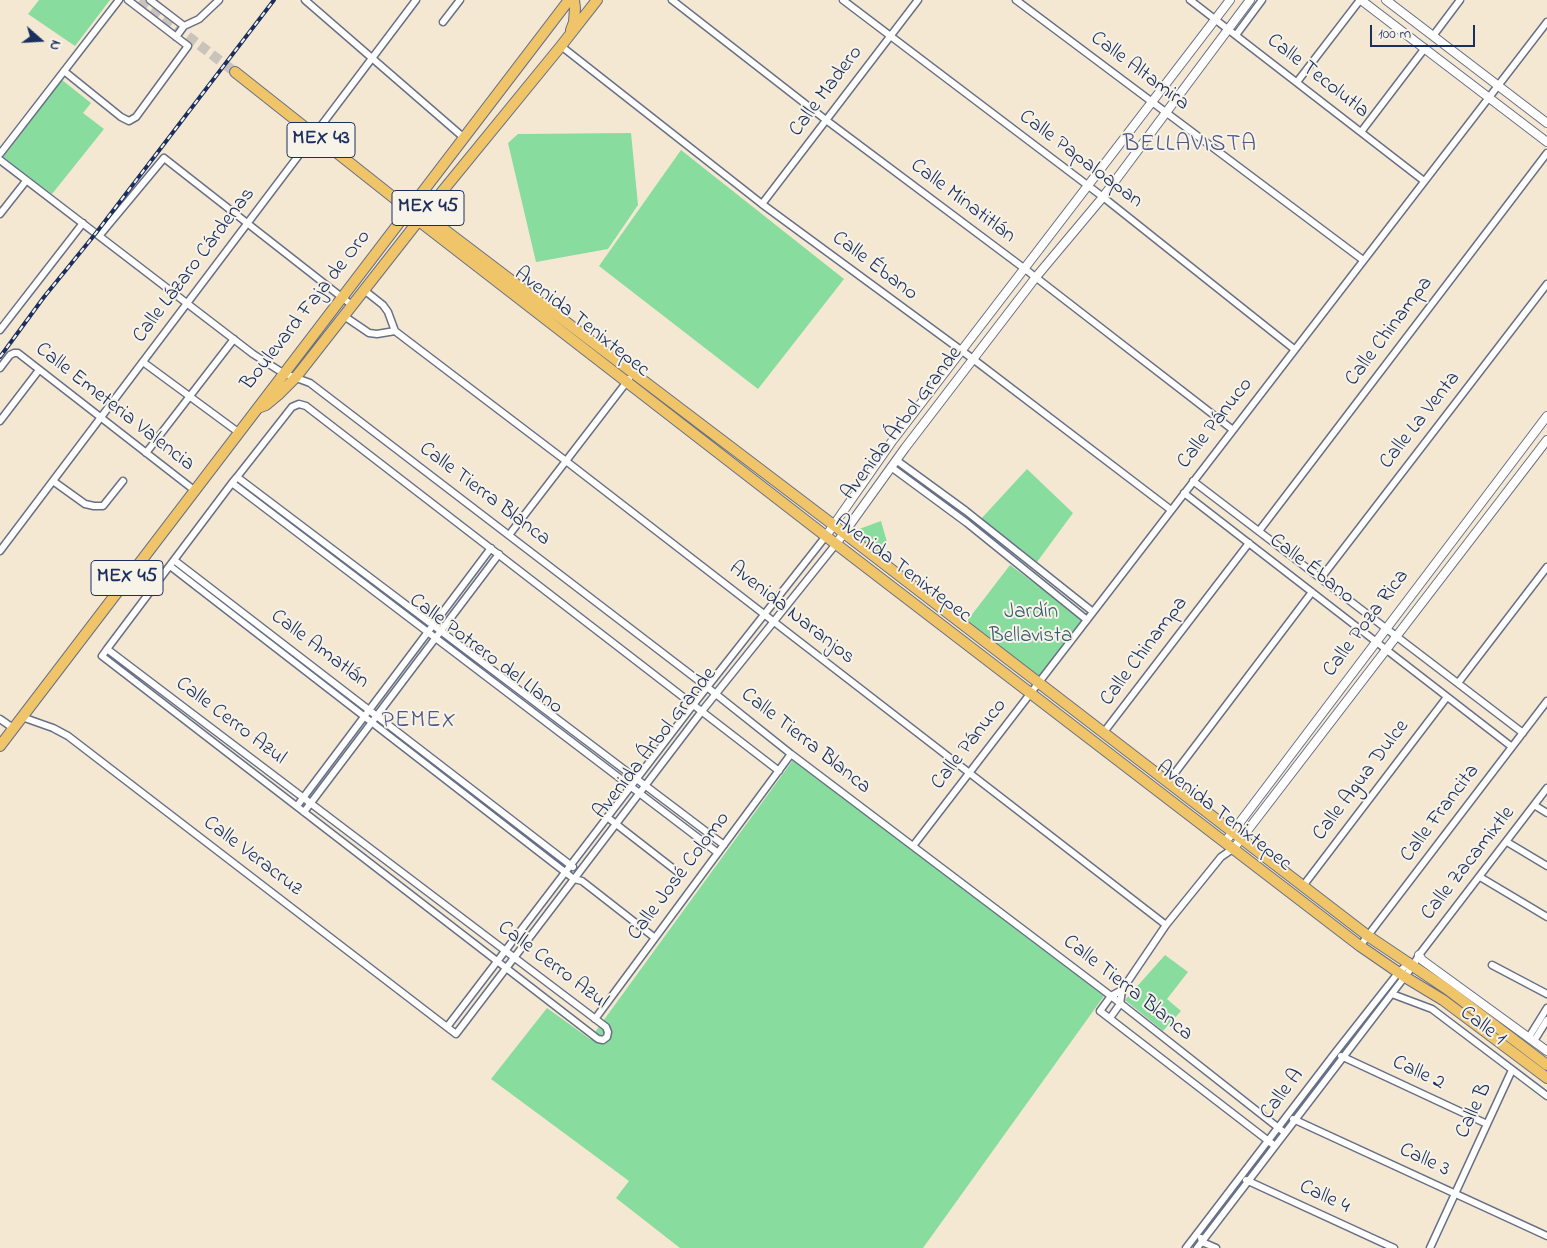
<!DOCTYPE html>
<meta charset="utf-8">
<style>
body{margin:0}
#map{position:relative;width:1547px;height:1248px;overflow:hidden;background:#f4e8d3;font-family:"Indie Flower",sans-serif}
canvas{display:block}
.north{position:absolute;left:15px;top:15px;width:50px;height:50px;-webkit-text-stroke:4px #f7f3e8;paint-order:stroke;rotate:109deg;font-size:14px;font-weight:700;line-height:20px;text-align:center;color:#1b2f5e}
.north::after{content:'';display:block;margin:auto;width:18px;height:22px;background:#1b2f5e;clip-path:polygon(50% 0,100% 100%,50% 72%,0 100%)}
.scale{position:absolute;left:1370px;top:25px;width:105px;height:22px;box-sizing:border-box;border:2px solid #1b2f5e;border-top:0;padding-left:6px;font-size:15px;line-height:18px;white-space:nowrap;color:#1b2f5e;-webkit-text-stroke:4px #f7f3e8;paint-order:stroke}
</style>
<div id="map">
<canvas width="1547" height="1248"></canvas>
<div class="north">N</div>
<div class="scale">100 m</div>
</div>
<script>
const ctx = document.querySelector('canvas').getContext('2d');
ctx.lineJoin = 'round';
function fill(path, color) { ctx.fillStyle = color; ctx.fill(path, 'evenodd'); }
const poly = rows => new Path2D(rows.map(r => 'M' + r).join(''));
function stroke(path, color, width, dash) { ctx.strokeStyle = color; ctx.lineWidth = width; ctx.lineCap = dash ? 'butt' : 'round'; ctx.setLineDash(dash || []); ctx.stroke(path); }
function write(font, color, halo, rows, align = 'center') {
  ctx.font = font + ' "Indie Flower",sans-serif'; ctx.lineWidth = 4; ctx.setLineDash([]); ctx.textBaseline = 'middle'; ctx.strokeStyle = halo; ctx.fillStyle = color; for (const [text, x, y, turn = 0] of rows) {
    ctx.save(); ctx.translate(x, y); ctx.rotate((+turn || 0) * Math.PI / 180); ctx.textAlign = isNaN(turn) ? turn : align; if (halo) ctx.strokeText(text, 0, 0); ctx.fillText(text, 0, 0); ctx.restore();
  }
}
const green = poly([
 [39,0,110,0,75,46,28,14],
 [62,80,91,103,83,113,104,129,52,194,2,159],
 [631,133,638,205,608,249,536,262,508,143,518,134],
 [681,150,844,279,758,389,599,266],
 [1027,469,1073,513,1037,562,981,519],
 [881,521,887,542,880,553,851,532],
 [1010,565,1084,620,1039,678,967,621],
 [793,760,1104,996,923,1248,680,1248,616,1198,629,1181,491,1079,547,1008,590,1039],
 [1165,955,1188,972,1167,999,1181,1011,1163,1031,1125,1000]
]);
const primaryTunnel = poly([
 [140,0,235,72]
]);
const minor = poly([
 [150,0,184,26],
 [305,0,463,137],
 [672,0,826,120,1025,269,1233,430],
 [843,0,1103,197,1294,349],
 [1016,0,1363,260],
 [1190,0,1424,181],
 [443,22,460,0],
 [1236,35,1262,0],
 [1433,36,1460,0],
 [176,37,184,26,199,19,219,0],
 [561,46,762,204,973,359,1171,510],
 [64,71,121,117,129,121,136,117,188,46,128,0],
 [1297,82,1360,0],
 [1361,132,1425,48],
 [0,154,119,0],
 [0,160,253,354,283,373,310,383,707,687,791,754,1111,996,1285,1133],
 [762,204,918,0],
 [0,214,26,181],
 [99,236,164,158,353,306],
 [364,290,383,305,388,312,395,331,566,461,1166,925],
 [344,316,369,333,377,334,395,331],
 [0,330,83,223],
 [143,362,238,432],
 [0,368,10,355,14,353,18,353,194,490],
 [0,421,39,370],
 [146,453,234,339],
 [896,460,966,511,1093,612],
 [891,467,967,523,1087,620],
 [237,477,724,845],
 [53,481,85,504,94,506,103,506,123,481],
 [1193,481,1523,733],
 [232,483,718,853],
 [1184,493,1512,747],
 [1259,531,1547,153],
 [509,535,629,379],
 [0,551,416,0],
 [174,560,573,867],
 [170,566,574,879,582,881,655,938],
 [1321,578,1547,284],
 [107,649,606,1027,608,1032,607,1037,603,1040,598,1039,102,656,107,649,174,560,232,483,237,477,292,407,299,404,306,406,779,771],
 [1458,683,1547,567],
 [22,717,53,728,68,736,456,1034,702,711,836,544],
 [0,719,13,728],
 [1104,732,1249,543],
 [1168,782,1312,592],
 [1534,805,1547,813],
 [297,806,491,548],
 [304,812,499,554],
 [607,817,679,873],
 [1507,842,1547,866],
 [913,846,1547,22],
 [1234,848,1221,857,1166,925,1122,990,1111,996,1100,1011,1275,1146],
 [1480,877,1547,917],
 [1303,886,1447,697],
 [1360,946,1547,701],
 [1492,965,1547,994],
 [1392,994,1432,1009,1547,1096],
 [1110,1018,1120,1004,1122,990],
 [595,1019,791,754],
 [447,1027,693,705,826,536],
 [1529,1037,1547,1008],
 [1534,1041,1547,1020],
 [1341,1056,1487,1124],
 [1293,1119,1547,1236],
 [1246,1180,1394,1248],
 [1201,1238,1202,1242,1216,1248],
 [1186,1248,1335,1053,1398,973,1410,962],
 [1197,1248,1413,966,1419,955,1547,788],
 [1430,1248,1512,1070]
]);
const tertiary = poly([
 [1361,0,1547,142],
 [1386,0,1547,123],
 [826,536,893,440,1230,0],
 [836,544,905,448,1036,277,1103,197,1250,0],
 [1225,842,1547,416],
 [1234,848,1547,440],
 [1419,955,1422,960,1547,1051]
]);
const primary = poly([
 [571,30,574,22,575,8,574,0],
 [235,72,408,209,419,221,836,544,1360,946,1405,977,1443,1000,1547,1078],
 [412,205,844,533,1368,936,1447,989,1547,1065],
 [258,408,266,405,278,395,296,377,423,215,561,46,597,0],
 [0,746,569,0]
]);
const rail = poly([
 [0,357,44,297,96,233,274,0]
]);
const shields = [
 [321,140,68],
 [428,208,72],
 [127,578,72]
];
const shieldNames = [
 ["MEX 43",321,140],
 ["MEX 45",428,208],
 ["MEX 45",127,578]
];
const streetNames = [
 ["Calle Altamira",1139,72,37],
 ["Calle Tecolutla",1317,77,38],
 ["Calle Madero",827,92,-53],
 ["Calle Papaloapan",1080,160,37],
 ["Calle Minatitlán",962,202,37],
 ["Calle Lázaro Cárdenas",195,266,-53],
 ["Calle Ébano",874,267,37],
 ["Boulevard Faja de Oro",307,311,-52],
 ["Avenida Tenixtepec",581,323,38],
 ["Calle Chinampa",1390,332,-53],
 ["Calle Emeteria Valencia",114,408,38],
 ["Calle La Venta",1421,421,-52],
 ["Avenida Árbol Grande",903,424,-53],
 ["Calle Pánuco",1216,424,-52],
 ["Calle Tierra Blanca",484,495,37],
 ["Avenida Tenixtepec",902,570,37],
 ["Calle Ébano",1311,570,38],
 ["Avenida Naranjos",791,614,38],
 ["Calle Poza Rica",1367,624,-53],
 ["Calle Amatlán",319,650,37],
 ["Calle Chinampa",1145,652,-53],
 ["Calle Potrero del Llano",485,655,37],
 ["Calle Cerro Azul",230,722,37],
 ["Calle Tierra Blanca",805,742,38],
 ["Avenida Árbol Grande",656,744,-52],
 ["Calle Pánuco",970,745,-52],
 ["Calle Agua Dulce",1362,781,-53],
 ["Calle Francita",1441,814,-53],
 ["Avenida Tenixtepec",1223,817,38],
 ["Calle Veracruz",252,857,37],
 ["Calle Zacamixtle",1469,864,-52],
 ["Calle José Colomo",680,877,-53],
 ["Calle Cerro Azul",552,966,37],
 ["Calle Tierra Blanca",1127,989,38],
 ["Calle 1",1482,1027,37],
 ["Calle 2",1418,1074,25],
 ["Calle A",1283,1095,-53],
 ["Calle B",1475,1111,-65],
 ["Calle 3",1424,1161,25],
 ["Calle 4",1324,1198,25]
];
const parkNames = [
 ["Jardín",1031,614],
 ["Bellavista",1031,638]
];
const quarterNames = [
 ["BELLAVISTA",1190,146],
 ["PEMEX",419,722]
];
fill(green, '#87dc9e');
stroke(primaryTunnel, '#c9c3bc', 10, [10, 5]);
stroke(minor, '#677087', 9);
stroke(tertiary, '#677087', 10);
stroke(primary, '#677087', 12);
stroke(minor, '#fff', 6);
stroke(tertiary, '#fff', 8);
stroke(primary, '#f0c469', 10);
stroke(rail, '#1b2f5e', 4);
stroke(rail, '#f7f3e8', 2, [5.5]);
for (const [x, y, w] of shields) { const box = new Path2D(); box.roundRect(x - w / 2, y - 17.5, w, 35, 4); ctx.fillStyle = '#f7f3e8'; ctx.fill(box); stroke(box, '#1b2f5e', 1); }
write('bold 20px', '#1b2f5e', null, shieldNames);
write('21px', '#1b2f5e', '#f7f3e8', streetNames);
write('21px', '#365a6e', '#f7f3e8', parkNames);
ctx.letterSpacing = '1px';
write('24px', '#4e5787', '#f7f3e8', quarterNames);
ctx.letterSpacing = '0px';
</script>
